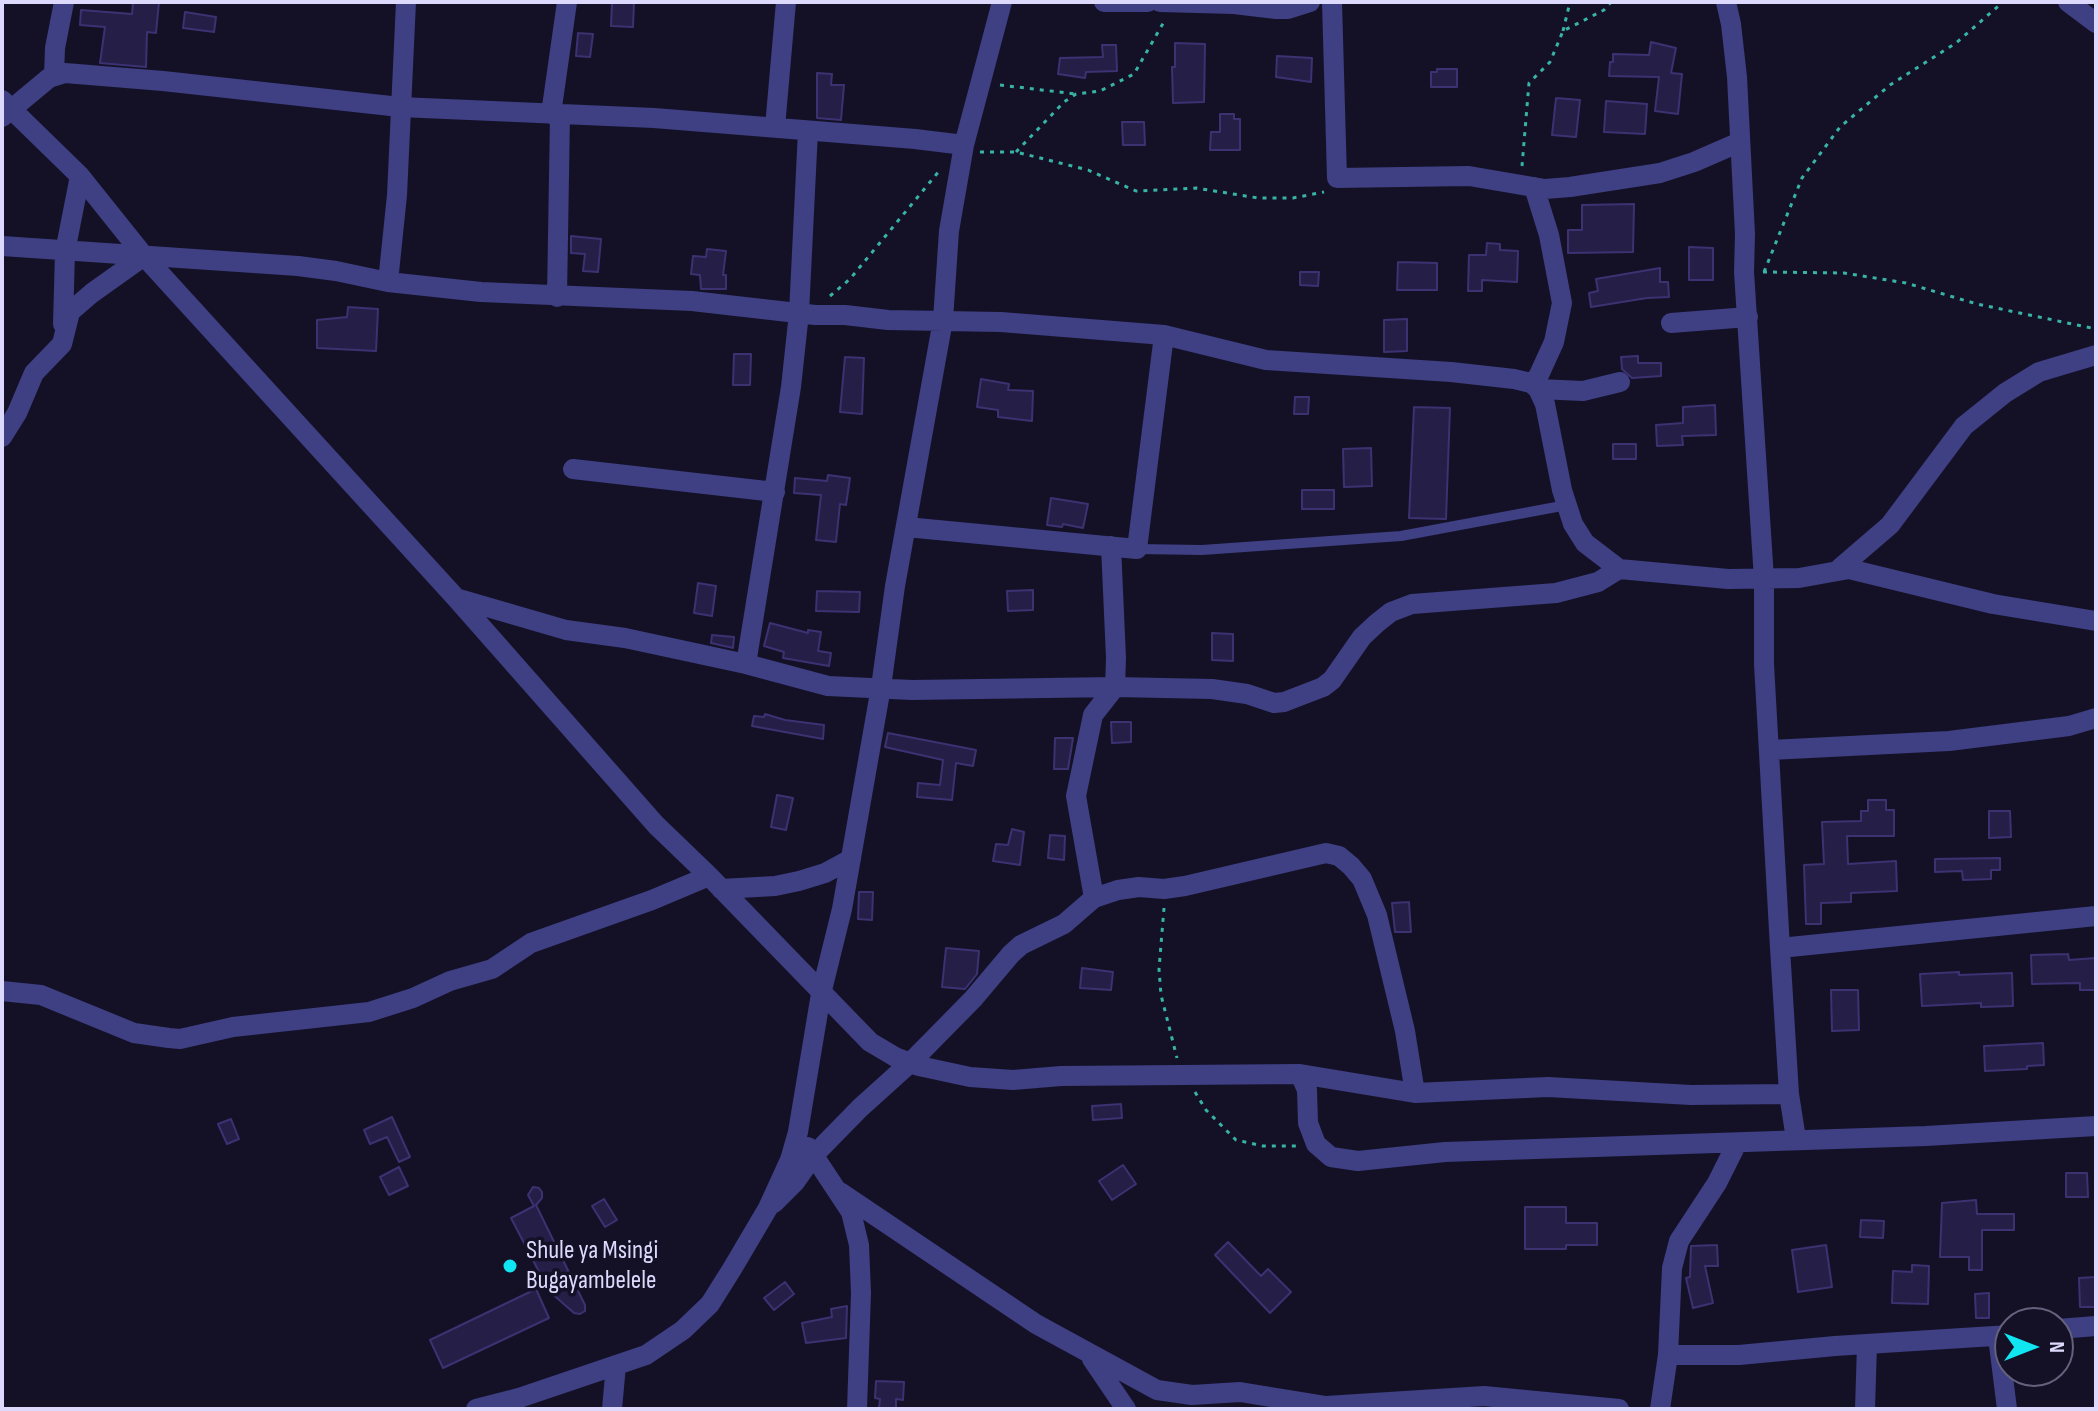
<!DOCTYPE html>
<style>
body{margin:0}
#map{position:relative;width:2098px;height:1411px;overflow:hidden;background:#141127;font-family:"Sofia Sans Condensed",sans-serif}
canvas{display:block}
.frame{position:absolute;inset:0;border:4px solid #dcd9fd;pointer-events:none}
.north{position:absolute;left:1994px;top:1307px;width:80px;height:80px;box-sizing:border-box;background:#141127;border:2px solid #64617d;border-radius:50%;rotate:90deg;font-size:22px;font-weight:700;line-height:32px;text-align:center;color:#dcd9fd}
.north::after{content:'';display:block;margin:auto;width:28px;height:36px;background:#10e5f2;clip-path:polygon(50% 0,100% 100%,50% 72%,0 100%)}
</style>
<div id="map">
<canvas width="2098" height="1411"></canvas>
<div class="frame"></div>
<div class="north">N</div>
</div>
<script>
const ctx = document.querySelector('canvas').getContext('2d');
ctx.lineJoin = 'round';
function fill(path, color) { ctx.fillStyle = color; ctx.fill(path, 'evenodd'); }
const poly = rows => new Path2D(rows.map(r => 'M' + r).join(''));
function stroke(path, color, width, dash) { ctx.strokeStyle = color; ctx.lineWidth = width; ctx.lineCap = dash ? 'butt' : 'round'; ctx.setLineDash(dash || []); ctx.stroke(path); }
function write(font, color, halo, rows, align = 'center') {
  ctx.font = font + ' "Sofia Sans Condensed",sans-serif'; ctx.lineWidth = 7; ctx.setLineDash([]); ctx.textBaseline = 'middle'; ctx.strokeStyle = halo; ctx.fillStyle = color; for (const [text, x, y, turn = 0] of rows) {
    ctx.save(); ctx.translate(x, y); ctx.rotate((+turn || 0) * Math.PI / 180); ctx.textAlign = isNaN(turn) ? turn : align; if (halo) ctx.strokeText(text, 0, 0); ctx.fillText(text, 0, 0); ctx.restore();
  }
}
const building = poly([
 [133,2,159,2,156,33,147,32,146,67,100,63,105,27,80,25,81,10,132,14,133,2],
 [612,2,634,2,633,27,611,26,612,2],
 [185,12,216,17,214,32,183,28,185,12],
 [578,33,593,34,590,57,576,56,578,33],
 [1651,42,1676,48,1671,73,1682,74,1678,114,1655,111,1659,77,1609,76,1610,62,1613,62,1613,54,1649,55,1651,42],
 [1175,43,1205,44,1204,102,1173,103,1172,67,1175,67,1175,43],
 [1102,45,1116,45,1117,71,1086,72,1085,78,1058,74,1060,58,1103,57,1102,45],
 [1277,56,1312,58,1311,82,1276,77,1277,56],
 [1437,69,1457,69,1457,87,1431,87,1431,72,1437,72,1437,69],
 [817,73,832,74,831,85,844,85,841,120,817,118,817,73],
 [1556,98,1580,100,1576,137,1552,135,1556,98],
 [1606,101,1647,104,1645,134,1604,132,1606,101],
 [1220,114,1234,114,1234,119,1240,119,1240,150,1210,150,1211,132,1220,132,1220,114],
 [1122,122,1144,122,1145,145,1123,145,1122,122],
 [1634,204,1633,252,1568,253,1568,230,1582,230,1582,205,1634,204],
 [571,236,601,239,598,272,583,271,585,254,571,253,571,236],
 [1487,243,1500,244,1500,250,1518,251,1517,282,1482,280,1482,291,1468,291,1469,255,1486,255,1487,243],
 [1689,247,1713,248,1713,280,1689,280,1689,247],
 [707,249,726,251,723,275,726,275,726,289,701,289,700,275,691,274,693,256,706,257,707,249],
 [1398,262,1437,263,1437,290,1397,290,1398,262],
 [1660,268,1660,282,1668,282,1669,297,1647,298,1591,307,1589,293,1598,291,1596,279,1660,268],
 [1300,272,1319,272,1318,286,1300,285,1300,272],
 [348,307,378,309,376,351,317,348,317,320,347,317,348,307],
 [1407,319,1407,351,1384,352,1384,320,1407,319],
 [734,354,751,354,750,385,733,385,734,354],
 [1638,356,1638,363,1661,363,1661,376,1632,378,1622,369,1621,357,1638,356],
 [845,357,864,358,862,414,840,412,845,357],
 [981,379,1009,384,1008,390,1033,391,1032,421,998,417,998,410,977,407,981,379],
 [1295,397,1309,397,1308,414,1294,414,1295,397],
 [1715,405,1716,435,1682,436,1683,445,1657,446,1656,425,1683,423,1683,407,1715,405],
 [1414,407,1450,408,1446,519,1409,518,1414,407],
 [1613,444,1636,444,1636,459,1613,459,1613,444],
 [1371,448,1372,486,1344,487,1343,449,1371,448],
 [828,475,850,478,846,505,840,504,836,542,816,540,821,495,794,493,795,478,827,481,828,475],
 [1302,490,1334,490,1334,509,1302,509,1302,490],
 [1051,498,1088,504,1083,528,1063,524,1062,527,1047,525,1051,498],
 [698,583,716,586,712,616,694,613,698,583],
 [1033,590,1033,610,1008,611,1007,591,1033,590],
 [817,591,860,592,859,612,816,611,817,591],
 [770,623,808,633,808,630,821,632,818,651,831,653,829,666,783,658,784,652,764,646,770,623],
 [1212,633,1233,634,1233,661,1212,660,1212,633],
 [712,635,734,637,733,648,711,643,712,635],
 [765,714,785,720,824,725,823,739,752,726,754,716,764,717,765,714],
 [1111,722,1131,722,1131,742,1112,743,1111,722],
 [888,733,976,750,973,766,956,763,952,800,917,797,918,783,940,785,943,760,885,747,888,733],
 [1055,738,1073,738,1068,769,1054,769,1055,738],
 [777,795,793,798,786,830,771,827,777,795],
 [1868,800,1886,800,1886,810,1894,810,1894,836,1847,836,1848,864,1896,861,1897,891,1851,893,1851,902,1821,903,1821,924,1806,924,1804,865,1824,864,1822,822,1861,821,1861,811,1868,811,1868,800],
 [1989,811,2010,811,2011,837,1989,838,1989,811],
 [1012,829,1024,832,1020,865,993,861,996,844,1008,845,1012,829],
 [1050,835,1065,836,1064,860,1048,858,1050,835],
 [2000,858,2000,870,1991,870,1991,879,1963,880,1962,871,1935,872,1935,859,2000,858],
 [859,892,873,892,872,920,858,919,859,892],
 [1409,902,1411,932,1395,932,1392,903,1409,902],
 [946,948,979,951,977,974,965,989,942,987,946,948],
 [2068,954,2069,960,2096,958,2096,990,2080,990,2080,983,2032,984,2031,955,2068,954],
 [1082,968,1113,972,1111,990,1080,988,1082,968],
 [1959,972,1959,975,2012,973,2013,1006,1981,1007,1981,1003,1922,1006,1920,974,1959,972],
 [1831,990,1858,990,1859,1030,1832,1031,1831,990],
 [2043,1043,2044,1065,2027,1066,2027,1069,1985,1071,1984,1046,2043,1043],
 [1121,1104,1122,1118,1093,1120,1092,1106,1121,1104],
 [392,1117,410,1157,399,1162,387,1137,370,1144,364,1130,392,1117],
 [231,1119,239,1139,227,1144,218,1124,231,1119],
 [1123,1165,1136,1184,1112,1200,1099,1181,1123,1165],
 [399,1167,408,1186,389,1195,380,1177,399,1167],
 [2066,1173,2087,1173,2088,1197,2066,1197,2066,1173],
 [533,1187,539,1188,542,1192,542,1198,536,1205,585,1305,585,1311,580,1314,574,1313,549,1291,511,1218,534,1206,528,1195,533,1187],
 [604,1199,617,1220,605,1227,592,1206,604,1199],
 [1976,1200,1977,1214,2014,1214,2014,1230,1982,1230,1982,1270,1969,1270,1969,1257,1940,1257,1942,1203,1976,1200],
 [1525,1207,1566,1207,1566,1223,1597,1223,1597,1245,1566,1245,1566,1249,1525,1249,1525,1207],
 [1861,1220,1884,1221,1883,1238,1860,1237,1861,1220],
 [1228,1242,1261,1276,1268,1269,1291,1292,1270,1313,1215,1255,1228,1242],
 [1717,1245,1718,1266,1705,1266,1713,1303,1693,1308,1686,1278,1690,1277,1691,1246,1717,1245],
 [1826,1245,1832,1287,1798,1292,1792,1250,1826,1245],
 [1912,1265,1929,1266,1928,1304,1892,1303,1893,1271,1912,1272,1912,1265],
 [2096,1277,2096,1307,2080,1307,2079,1278,2096,1277],
 [785,1282,794,1294,774,1310,764,1298,785,1282],
 [536,1289,549,1318,443,1368,430,1340,536,1289],
 [1989,1293,1989,1318,1976,1318,1975,1294,1989,1293],
 [847,1306,846,1338,806,1343,802,1323,832,1317,831,1309,847,1306],
 [876,1381,904,1382,903,1400,896,1399,896,1409,879,1409,880,1399,875,1398,876,1381]
]);
const path = poly([
 [1563,31,1570,2],
 [1000,85,1076,94],
 [980,152,1016,152,1088,170,1136,191,1196,188,1258,198,1293,198,1324,192],
 [1016,152,1064,102,1076,94,1100,91,1134,74,1165,20],
 [1522,166,1529,83,1550,62,1563,31,1604,10,1611,2],
 [1763,272,1844,273,1906,283,1977,304,2096,329],
 [1764,272,1802,178,1840,127,1890,85,1956,43,2003,2],
 [830,296,850,279,940,170],
 [1164,908,1159,969,1161,995,1177,1058],
 [1195,1092,1206,1110,1236,1140,1263,1146,1296,1146]
]);
const lane = poly([
 [1137,549,1202,550,1401,536,1567,505]
]);
const street = poly([
 [1104,2,1148,2],
 [1160,2,1234,4,1276,9,1288,9,1310,2],
 [1332,2,1337,178,1469,176,1545,189,1570,187,1660,173,1694,162,1740,142],
 [1726,2,1731,24,1737,77,1745,234,1744,272,1764,579,1764,664,1780,948,1789,1094,1796,1139],
 [2068,2,2096,23],
 [54,75,55,48,64,2],
 [2,100,80,176,144,256,456,598,656,825,709,876,870,1042,897,1058,919,1066,970,1077,1013,1080,1061,1076,1300,1074,1415,1093,1548,1087,1691,1095,1789,1094],
 [551,114,567,2],
 [2,117,49,78,65,73,163,81,400,107,654,118,915,139,964,145],
 [775,127,786,2],
 [2,246,298,266,336,271,388,282,481,292,692,301,815,315,845,315,888,320,1001,322,1164,335,1266,360,1451,372,1514,379,1531,383,1538,389,1545,404,1562,490,1573,524,1585,543,1619,569,1728,579,1799,578,1849,569,1993,604,2096,621],
 [388,282,397,195,406,2],
 [557,297,560,115],
 [1671,323,1748,317],
 [63,324,65,252,80,176],
 [1531,383,1538,377,1554,342,1562,303,1549,235,1534,187],
 [1538,389,1583,391,1620,382],
 [2,437,17,413,34,373,62,344,70,312,92,293,144,256],
 [573,469,775,492],
 [906,527,1137,549,1164,335],
 [1840,568,1890,525,1964,426,2005,393,2039,372,2096,355],
 [456,598,566,630,625,638,746,664,828,686,912,690,1115,687,1212,689,1247,694,1274,703,1284,702,1323,687,1332,680,1362,637,1377,623,1391,612,1412,604,1556,593,1598,582,1619,569],
 [746,664,791,387,799,313,808,131],
 [1770,750,1949,741,2069,726,2096,718],
 [721,889,775,886,799,881,825,873,851,859],
 [1094,898,1076,796,1093,715,1115,687,1116,658,1111,546],
 [1780,948,2096,916],
 [2,991,41,995,134,1033,169,1038,180,1039,233,1027,369,1012,413,998,450,981,492,969,531,943,652,900,709,876],
 [1300,1074,1307,1090,1308,1123,1316,1144,1331,1157,1358,1161,1445,1152,1926,1136,2096,1126],
 [808,1147,851,1212,859,1245,861,1293,857,1409],
 [840,1192,1036,1324,1157,1390,1192,1395,1240,1392,1326,1406],
 [774,1203,795,1182,814,1155,860,1108,911,1062,973,999,1011,954,1021,945,1064,924,1094,898,1118,890,1139,887,1164,889,1185,886,1326,853,1339,856,1351,866,1362,879,1377,915,1405,1031,1415,1093],
 [2058,1329,2096,1326],
 [1998,1337,2007,1409],
 [1668,1355,1739,1355,1835,1346,2010,1335],
 [1092,1359,1126,1409],
 [476,1409,519,1398,646,1355,683,1330,710,1304,732,1269,768,1208,790,1160,798,1132,821,994,842,909,881,687,895,586,943,320,949,231,964,145,1002,2],
 [612,1409,616,1365],
 [1315,1409,1326,1406,1484,1396,1619,1409],
 [1660,1409,1668,1355,1672,1268,1679,1241,1717,1183,1737,1143],
 [1865,1409,1867,1345]
]);
const markers = [
 [510,1266,8,"#10e5f2"]
];
const poiNames = [
 ["Shule ya Msingi",526,1251],
 ["Bugayambelele",526,1281]
];
fill(building, '#251e47');
stroke(building, '#3c3272', 2);
stroke(path, '#37b4a6', 3, [4, 6]);
stroke(lane, '#3f3f83', 10);
stroke(street, '#3f3f83', 20);
for (const [x, y, r, color] of markers) { const dot = new Path2D(); dot.arc(x, y, r, 0, 2 * Math.PI); ctx.fillStyle = color; ctx.fill(dot); stroke(dot, '#141127', 3); }
write('26px', '#dcd9fd', '#141127', poiNames, 'left');
</script>
